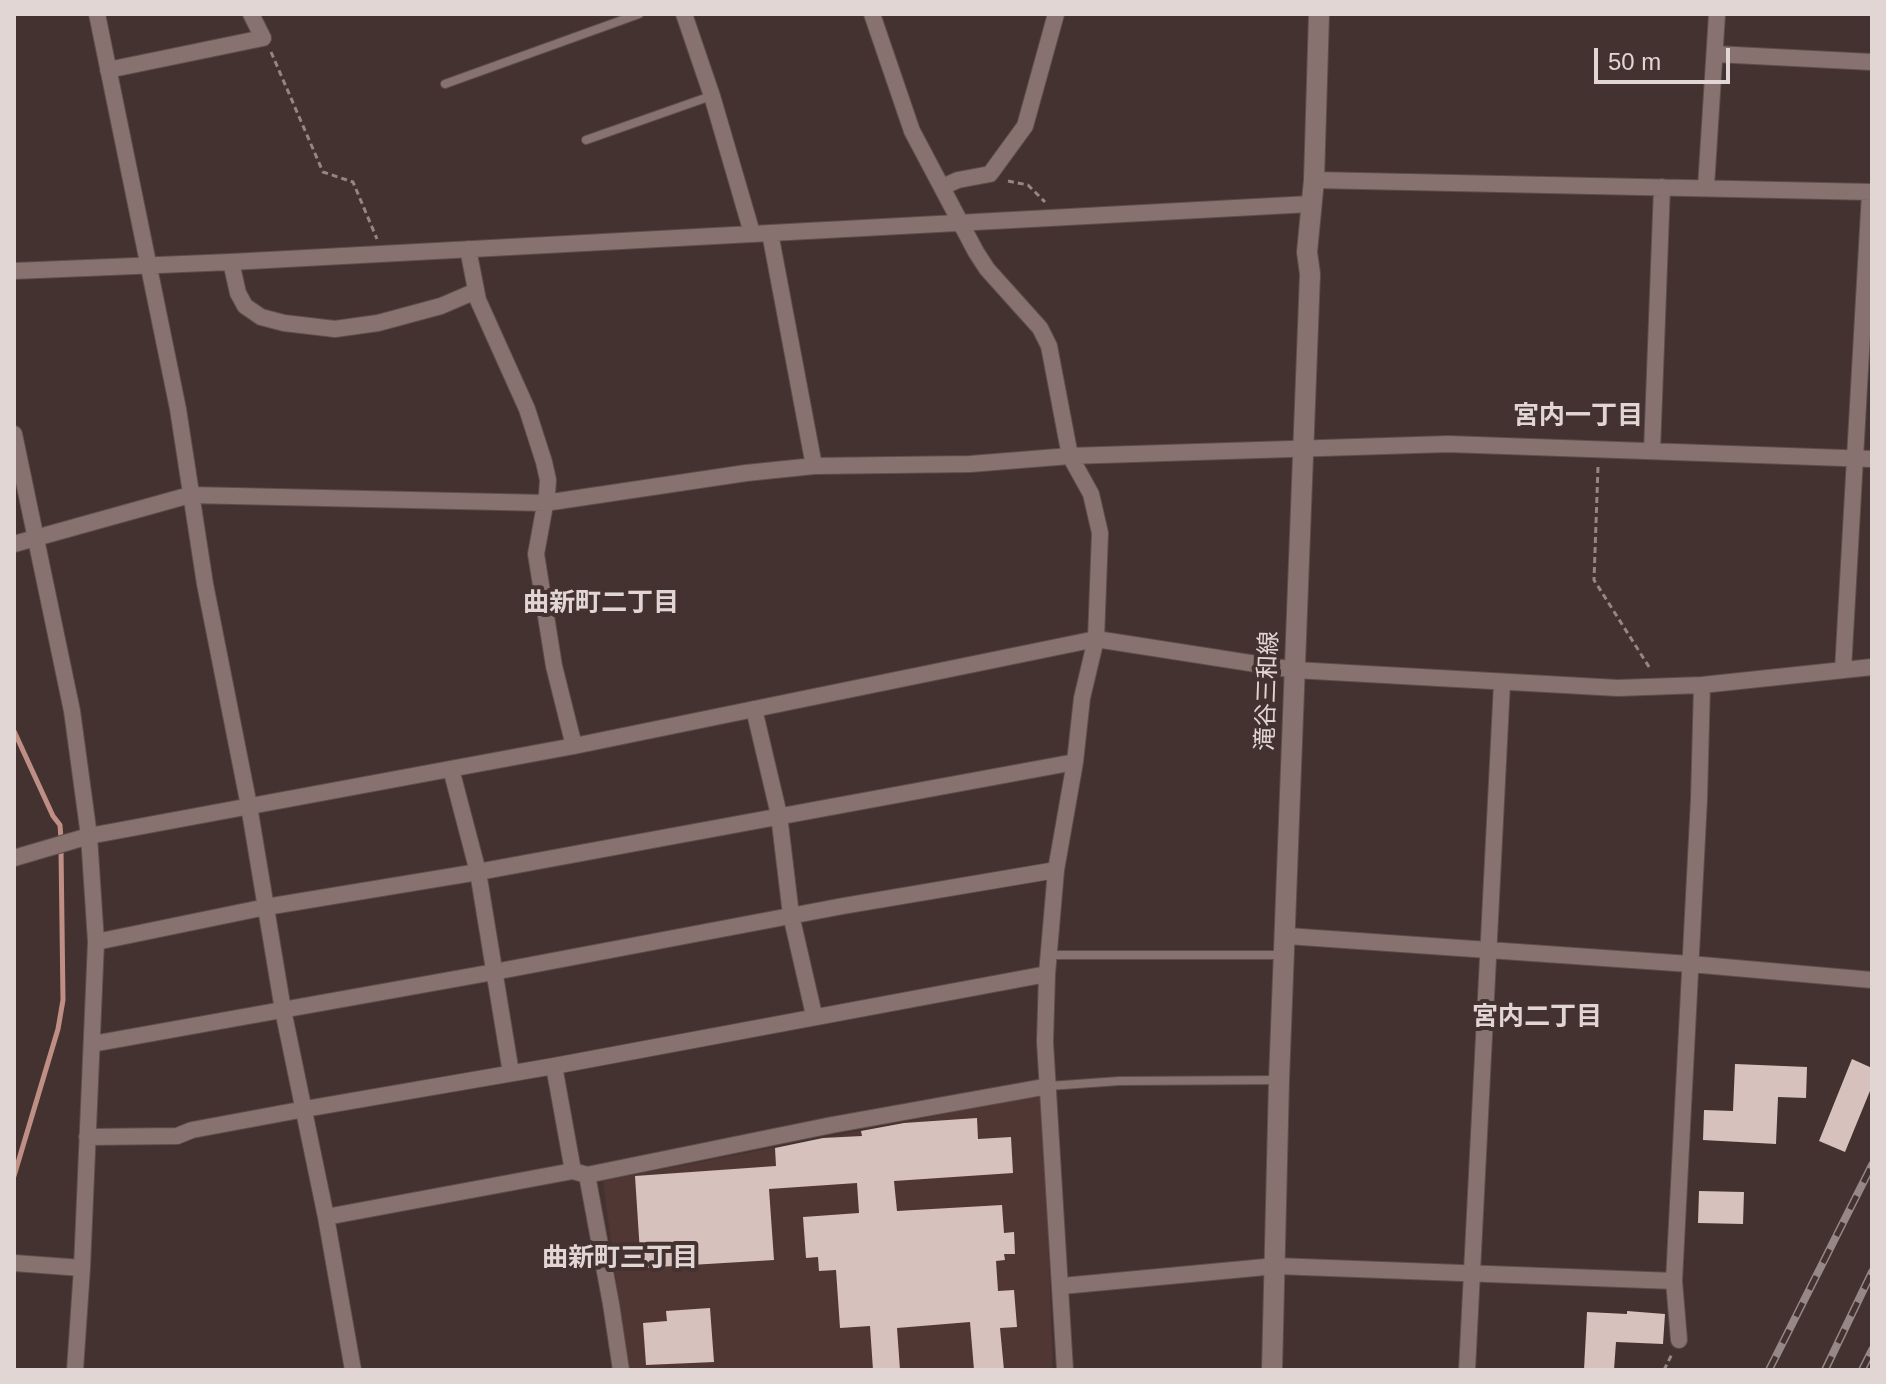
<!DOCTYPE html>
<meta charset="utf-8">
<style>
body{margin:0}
#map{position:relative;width:1886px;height:1384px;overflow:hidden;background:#43322f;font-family:Arial,sans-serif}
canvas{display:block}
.frame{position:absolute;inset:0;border:16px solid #e2d6d4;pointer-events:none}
.scale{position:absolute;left:1594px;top:48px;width:136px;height:36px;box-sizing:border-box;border:4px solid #e2d6d4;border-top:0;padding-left:10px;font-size:24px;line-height:28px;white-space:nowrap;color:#e2d6d4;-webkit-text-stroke:6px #43322f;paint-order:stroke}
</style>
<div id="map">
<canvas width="1886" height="1384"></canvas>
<div class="frame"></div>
<div class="scale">50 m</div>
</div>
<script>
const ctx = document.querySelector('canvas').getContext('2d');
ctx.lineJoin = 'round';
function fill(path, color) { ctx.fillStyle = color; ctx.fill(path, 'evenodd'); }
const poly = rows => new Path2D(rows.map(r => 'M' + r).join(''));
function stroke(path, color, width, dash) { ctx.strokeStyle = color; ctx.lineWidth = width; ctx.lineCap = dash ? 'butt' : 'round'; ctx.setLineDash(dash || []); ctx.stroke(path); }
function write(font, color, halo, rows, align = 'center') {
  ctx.font = font + ' Arial,"Noto Sans JP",sans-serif'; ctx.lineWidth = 8; ctx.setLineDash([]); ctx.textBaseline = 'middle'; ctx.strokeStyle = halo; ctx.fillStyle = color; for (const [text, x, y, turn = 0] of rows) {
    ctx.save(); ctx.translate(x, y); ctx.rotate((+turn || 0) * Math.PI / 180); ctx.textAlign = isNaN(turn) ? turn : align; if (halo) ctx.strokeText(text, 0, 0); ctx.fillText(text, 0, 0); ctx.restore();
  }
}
const built = poly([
 [1043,1095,1053,1370,628,1370,603,1181]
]);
const stream = poly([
 [14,731,53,816,60,825,61,839],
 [14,1176,58,1029,63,1000,61,849]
]);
const building = poly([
 [1852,1059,1872,1068,1872,1086,1845,1152,1819,1141],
 [1735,1064,1807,1067,1806,1098,1778,1097,1776,1144,1703,1140,1704,1110,1733,1111],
 [977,1118,978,1139,1011,1137,1013,1173,894,1181,897,1211,1002,1205,1004,1233,1014,1232,1015,1254,1004,1254,1005,1260,996,1261,998,1291,1014,1290,1017,1327,1000,1328,1004,1370,974,1370,970,1322,897,1328,900,1370,873,1370,870,1326,840,1328,836,1270,819,1271,818,1257,806,1258,803,1217,859,1213,857,1183,769,1189,774,1260,641,1268,635,1176,776,1166,775,1148,823,1138,862,1136,861,1131,904,1123],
 [1699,1191,1744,1192,1743,1224,1698,1223],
 [710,1308,714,1362,646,1365,643,1323,667,1321,666,1311],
 [1627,1311,1665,1314,1663,1344,1616,1342,1614,1370,1584,1370,1587,1312,1627,1314]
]);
const path = poly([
 [271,52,323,172,353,182,377,239],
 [1008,181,1028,185,1045,202],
 [1598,467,1594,580,1651,670],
 [1664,1370,1672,1354]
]);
const lane = poly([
 [445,84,639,14],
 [586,140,711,96],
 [1050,955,1285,955],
 [1049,1086,1119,1081,1278,1080]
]);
const street = poly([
 [97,14,178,409,205,584,249,806,283,1010,326,1217,353,1370],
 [684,14,712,96,752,233],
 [872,14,912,131,976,252,987,269,1040,328,1049,346,1070,456,1091,494,1100,533,1096,639,1082,698,1075,762,1056,870,1047,974,1045,1042,1065,1370],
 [1715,54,1872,62],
 [108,70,263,38,251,14],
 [1314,180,1872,192],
 [942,187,958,180,990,174,1025,126,1056,14],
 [1706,187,1717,14],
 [770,233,814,466],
 [468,249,478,300,527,409,544,462,548,480,547,494,536,554,554,666,574,746],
 [231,262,238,293,245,306,261,317,284,323,335,329,378,323,441,306,476,291],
 [14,271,231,262,1310,204],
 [14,434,72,711,89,836,96,942,82,1268,75,1370],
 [1652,451,1662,187],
 [14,544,190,495,545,503,746,473,814,466,970,464,1070,456,1448,444,1872,459],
 [1843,670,1870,193],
 [754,709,779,815,791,915,814,1015],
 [451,769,478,872,511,1073],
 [14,858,89,836,574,746,1096,639,1295,670,1618,688,1702,685,1872,667],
 [1287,936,1690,964,1872,980],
 [96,942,266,907,478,872,1075,762],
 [92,1044,494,972,843,906,1056,870],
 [554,1066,573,1171],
 [87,1137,177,1136,192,1130,305,1109,554,1066,1047,974],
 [587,1175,611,1304,621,1370],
 [326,1217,573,1171,587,1175,832,1125,1049,1086],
 [14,1263,82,1268],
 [1062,1286,1276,1266,1674,1281],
 [1679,1340,1674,1281,1699,799,1702,685],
 [1467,1370,1502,683]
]);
const secondary = poly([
 [1272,1370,1279,1080,1310,274,1307,252,1314,180,1319,14]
]);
const rail = poly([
 [1769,1370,1872,1165],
 [1825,1370,1872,1272],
 [1862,1370,1872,1350]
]);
const streetNames = [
 ["滝谷三和線",1268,691,-88]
];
const neighbourhoodNames = [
 ["宮内一丁目",1578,417],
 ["曲新町二丁目",601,604],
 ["宮内二丁目",1537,1018],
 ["曲新町三丁目",620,1259]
];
fill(built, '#503733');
stroke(stream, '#bf8f86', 5);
fill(building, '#d7c1bc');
stroke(lane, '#5d4e4c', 10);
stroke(street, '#5d4e4c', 18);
stroke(secondary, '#5d4e4c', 22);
stroke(path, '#958684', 3, [6, 4]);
stroke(lane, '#87726f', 8);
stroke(street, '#87726f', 16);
stroke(secondary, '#87726f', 20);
stroke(rail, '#968886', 8);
stroke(rail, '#43322f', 5, [15]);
write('24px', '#e2d6d4', '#43322f', streetNames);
write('bold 26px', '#e2d6d4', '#43322f', neighbourhoodNames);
</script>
